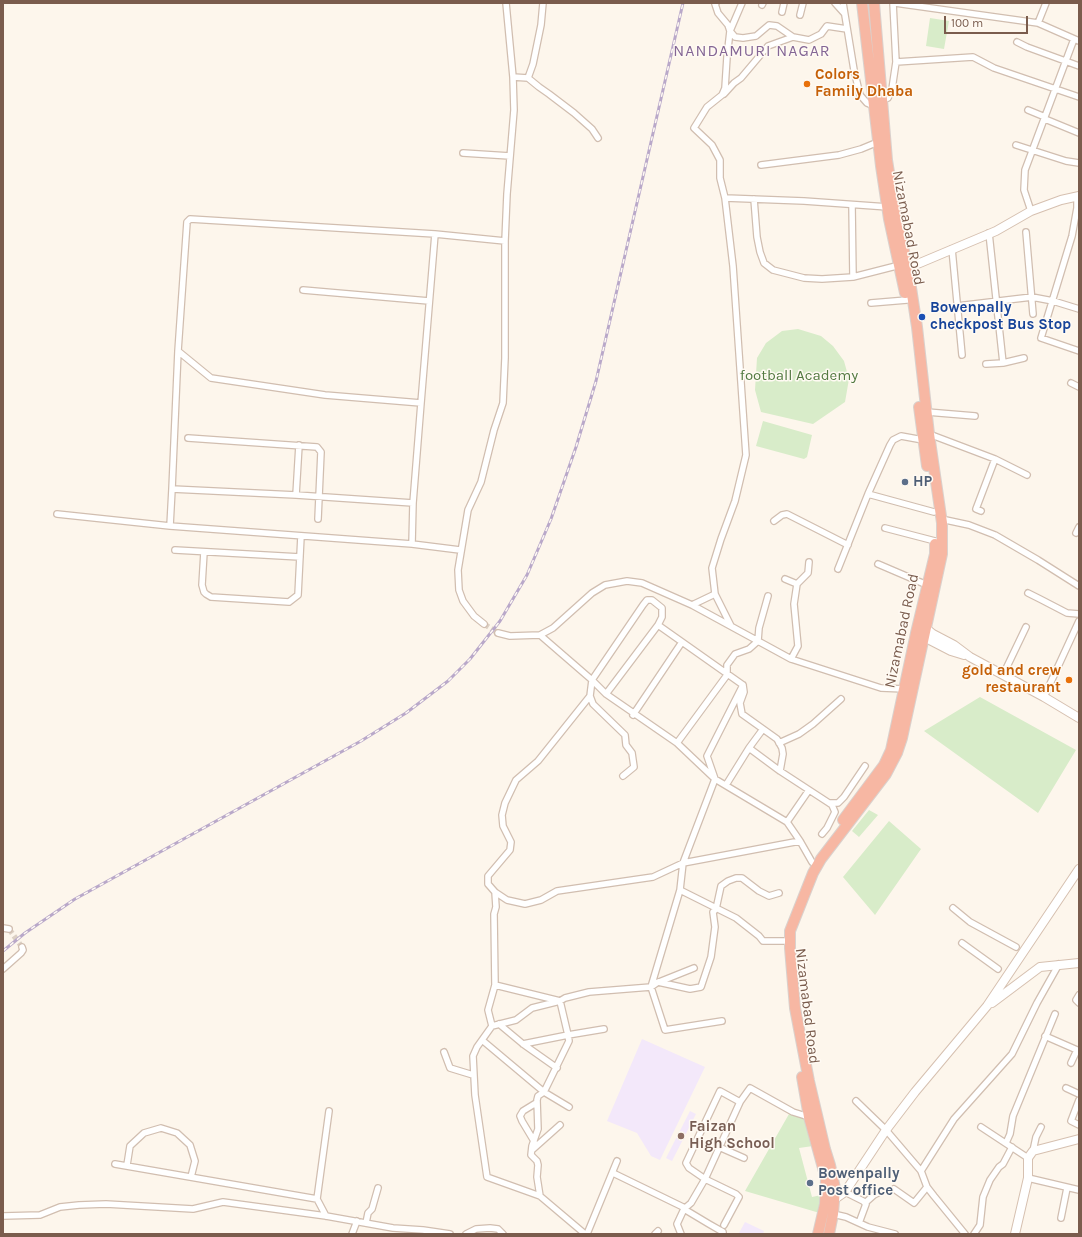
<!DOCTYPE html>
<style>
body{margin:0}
#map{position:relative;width:1082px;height:1237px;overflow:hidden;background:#fdf6ec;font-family:Karla,sans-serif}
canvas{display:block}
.frame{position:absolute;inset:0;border:4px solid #7a5c4d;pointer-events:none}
.scale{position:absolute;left:944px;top:16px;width:84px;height:18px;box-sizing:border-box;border:2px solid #7a5c4d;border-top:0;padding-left:5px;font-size:12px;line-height:14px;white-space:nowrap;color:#7a5c4d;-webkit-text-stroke:3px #fffaf3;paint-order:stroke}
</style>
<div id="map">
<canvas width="1082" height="1237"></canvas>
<div class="frame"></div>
<div class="scale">100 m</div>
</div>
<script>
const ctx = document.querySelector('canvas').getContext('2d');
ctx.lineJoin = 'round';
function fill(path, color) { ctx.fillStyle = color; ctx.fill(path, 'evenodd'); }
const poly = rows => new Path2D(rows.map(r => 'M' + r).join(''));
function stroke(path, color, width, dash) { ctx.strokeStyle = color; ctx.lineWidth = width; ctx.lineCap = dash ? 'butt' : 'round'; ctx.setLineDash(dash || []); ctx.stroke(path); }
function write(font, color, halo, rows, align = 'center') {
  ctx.font = font + ' Karla,sans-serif'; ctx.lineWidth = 3; ctx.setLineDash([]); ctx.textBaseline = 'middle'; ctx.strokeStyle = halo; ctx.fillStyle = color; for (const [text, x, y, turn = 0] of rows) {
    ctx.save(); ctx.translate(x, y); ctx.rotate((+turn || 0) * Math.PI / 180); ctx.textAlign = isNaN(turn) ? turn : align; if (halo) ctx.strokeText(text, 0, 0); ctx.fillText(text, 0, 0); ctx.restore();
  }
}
const education = poly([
 [642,1039,705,1067,660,1160,651,1156,637,1133,607,1121],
 [690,1111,696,1114,672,1161,666,1158],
 [745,1222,764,1231,763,1234,739,1233]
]);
const green = poly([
 [930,18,949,21,944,49,926,46],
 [798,329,821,336,833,346,844,361,849,379,845,402,813,424,761,412,755,390,757,358,766,343,782,331],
 [763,421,812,435,807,457,804,459,756,446],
 [980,697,1076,750,1038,813,924,731],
 [869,810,878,815,859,837,852,831],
 [889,821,921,849,875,915,843,877],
 [789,1114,807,1119,813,1146,799,1148,812,1197,826,1194,823,1214,745,1191]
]);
const streetTunnel = poly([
 [484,624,498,633],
 [9,929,22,947]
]);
const street = poly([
 [506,3,513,77],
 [742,3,730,31,735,37,743,38,756,36,769,25,777,26,793,37,809,40,821,34,827,26,847,29],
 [835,3,844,13],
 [843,3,854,70,860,95,867,103,874,106],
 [895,3,1038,23,1079,41],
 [762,5,763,3],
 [782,12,784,3],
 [800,15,803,3],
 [1038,23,1046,3],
 [1017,42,1027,47,1079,66],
 [896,62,973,57,994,68,1079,97],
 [528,78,539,87,549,94,574,113,592,129,598,138],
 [724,94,734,83,741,78,768,46,793,37],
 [881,100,888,98,892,89,896,62,893,3],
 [1028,110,1045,117],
 [1045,119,1079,133],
 [1016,145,1066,161,1079,163],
 [463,153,510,156],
 [761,165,839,155,861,149,878,142],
 [1077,196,1077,208,1072,236,1041,338,1079,351],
 [725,198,804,201,888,207],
 [754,199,757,237,760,252,764,263,773,270,804,278,822,279,853,277,900,265],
 [852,205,853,277],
 [1031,211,1024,190,1025,170,1074,39],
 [1026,232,1033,314],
 [989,233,1003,363],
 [435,234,505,241,505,358,503,403,494,430,481,482,468,510,458,570,459,590,463,601,474,616,484,624],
 [505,241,507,194,514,110,513,77,528,78,533,64,541,25,543,3],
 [952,249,962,355],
 [303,290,429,301],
 [871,303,907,300],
 [957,306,1032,297,1053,301,1079,309],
 [178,351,187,222,190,219,435,234,421,403],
 [986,364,1003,363,1024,358],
 [1071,383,1079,387],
 [927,412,975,416],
 [929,434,995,459,1027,475],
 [188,438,317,447,321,452,318,519],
 [299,445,296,495,413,503,412,544],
 [172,489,178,351,211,378,325,395,421,403,413,503],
 [868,494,934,512],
 [981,511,976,509,995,459],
 [57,514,170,526,412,544,460,550],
 [941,519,969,525,995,535,1038,560,1079,586],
 [774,521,782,515,787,514,848,545],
 [170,526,172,489,296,495],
 [885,528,935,541],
 [1076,533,1079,527],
 [175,550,300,557],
 [204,552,202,585,204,592,206,594,211,597,289,602,298,595,301,536],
 [878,564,927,585],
 [838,569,868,494,890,445,893,440,901,436,923,440],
 [785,579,797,584,794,604,798,646,791,659],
 [797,584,808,573,809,562],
 [1028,593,1040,599,1067,613,1079,614],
 [715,594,712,568,721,539,735,501,746,455,733,266,725,198,720,178,720,160,712,145,694,128,707,107,722,95,725,88,727,57,730,31,728,25,718,13,715,4,716,3],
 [692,605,715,594,731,626],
 [658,625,743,685,707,756,715,779,787,822,800,841],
 [498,633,510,636,540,635,553,628,592,593,605,585,627,581,642,583,692,605,791,659,881,688,905,689],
 [540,635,592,680,606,694,677,743,715,779,683,863,680,890,651,987,589,992,565,998,560,1001,532,1008,516,1020,492,1026,477,1047,473,1056,475,1095,487,1177,540,1196,585,1234],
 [1003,675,1026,627],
 [743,685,744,692,740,703,742,714,763,729,749,748],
 [606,694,658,625,662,617,662,608,652,600,647,600,643,605,592,680,590,696,538,761,516,780,505,803,502,815,503,826,511,842,510,850,488,876,488,884,495,892,507,900,525,904,541,900,557,891,653,877,683,863,800,841,812,862],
 [590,696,593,704,625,735,626,745,632,753,634,767,623,776],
 [1044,697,1079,621],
 [633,715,682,642],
 [763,729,777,739,782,748,783,754,780,771],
 [677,743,727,675,727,665,735,654,749,649,758,641,759,628,768,596],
 [779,743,799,734,813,724,841,699],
 [726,785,749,748,780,771,829,803,838,803,844,797,865,766],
 [787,822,809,790],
 [822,834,827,828,835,812,832,805,829,803],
 [680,890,736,918,759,936,763,941,784,941],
 [953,908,970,922,1016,947],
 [3,928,9,929],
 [962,943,998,969],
 [3,969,21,953,23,950,22,947],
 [659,982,694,968],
 [495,985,560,1001,568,1035,604,1029],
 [1079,995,1076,1000,1079,1003],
 [722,1021,665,1030,651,987,658,982,690,989,701,987,711,957,715,927,713,912,716,909,721,886,728,881,736,878,742,878,759,891,769,896,779,893],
 [499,1024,523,1044,557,1068],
 [492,1026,488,1010,495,985,494,914,496,907,495,892],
 [1045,1036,1077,1050,1071,1063],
 [482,1040,544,1092,569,1041,568,1035,523,1044],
 [444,1052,450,1068,473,1075],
 [1066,1088,1079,1094],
 [1079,1100,1071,1121,1079,1125],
 [856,1101,886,1130,921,1171,927,1187,934,1196,965,1234],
 [981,1127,1028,1158],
 [534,1141,522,1121,520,1116,523,1111,536,1103],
 [1006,1143,1010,1134,1013,1116,1055,1014],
 [719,1147,744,1158],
 [532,1150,560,1125],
 [1033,1151,1036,1137,1041,1127],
 [115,1164,317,1199],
 [127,1165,130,1146,144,1133,161,1128,177,1133,190,1145,195,1161,191,1177],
 [921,1171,954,1119,1012,1054,1037,1003,1059,964],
 [613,1173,685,1208],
 [1028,1178,1079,1190],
 [894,1189,914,1203,927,1187],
 [845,1192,863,1201,866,1204,859,1223],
 [540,1196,537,1177,538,1165,537,1161,531,1155,532,1146,538,1129,537,1100,538,1096,544,1092,569,1107],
 [865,1203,874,1195,878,1193],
 [684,1209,709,1224,723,1232,723,1234],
 [833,1214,846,1217,868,1227,895,1234],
 [3,1216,40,1215,60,1207,79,1205,106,1204,193,1209,223,1202,326,1216,393,1228,423,1230,450,1234],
 [326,1216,317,1199,329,1111],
 [1061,1218,1067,1188],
 [366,1223,368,1213,372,1209,378,1188],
 [724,1225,739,1197,736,1194,705,1179,689,1168,686,1163,720,1091,740,1102],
 [352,1234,357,1221],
 [466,1234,476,1229,490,1228,498,1229,503,1234],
 [587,1234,617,1161],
 [655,1234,658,1231],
 [681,1234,677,1224,684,1209,691,1203,705,1179,740,1102,750,1088,793,1112,809,1117],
 [974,1234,980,1225,983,1197,990,1180,999,1167,1003,1164,1012,1147]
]);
const secondary = poly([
 [908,268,996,231,1031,211,1061,200,1079,196],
 [922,625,933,634,954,645,970,657,1044,697,1079,718],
 [920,635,951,651,964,655],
 [992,1003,1040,967,1079,963],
 [835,1199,845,1192,886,1130,915,1092,987,1006,1079,869],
 [1015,1234,1028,1178,1028,1158,1033,1151,1079,1139]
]);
const highway = poly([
 [862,3,881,166,889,219,905,293],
 [919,407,927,466],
 [843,820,884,765,891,750,916,633,935,554,935,544],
 [802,1077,809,1117,826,1179,825,1204,818,1234],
 [829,1234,833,1214,835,1188,830,1165,825,1149,809,1081,795,1008,790,948,790,931,813,873,821,859,886,774,897,753,902,738,942,554,942,523,929,434,917,327,908,268,896,216,887,160,874,3]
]);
const rail = poly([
 [3,951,25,933,75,899,361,741,406,713,448,681,470,659,500,621,527,575,551,519,576,447,596,381,683,3]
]);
const markers = [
 [807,84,4,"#e8710a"],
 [922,317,4,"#1a4fb4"],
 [905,482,4,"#5c6f8a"],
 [1069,680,4,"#e8710a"],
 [681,1136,4,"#8d6e63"],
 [810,1183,4,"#5c6f8a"]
];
const foodNames = [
 ["Colors",815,75],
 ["Family Dhaba",815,92],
 ["gold and crew",1061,671,"right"],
 ["restaurant",1061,688,"right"]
];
const streetNames = [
 ["Nizamabad Road",908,228,79],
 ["Nizamabad Road",902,631,-78],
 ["Nizamabad Road",807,1006,83]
];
const transitNames = [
 ["Bowenpally",930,308],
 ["checkpost Bus Stop",930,325]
];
const parkNames = [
 ["football Academy",799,376]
];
const serviceNames = [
 ["HP",913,482],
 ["Bowenpally",818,1174],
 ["Post office",818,1191]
];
const educationNames = [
 ["Faizan",689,1127],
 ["High School",689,1144]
];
const neighbourhoodNames = [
 ["NANDAMURI NAGAR",752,51]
];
fill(education, '#f3e8fa');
fill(green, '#d8ecc9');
stroke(streetTunnel, '#dcd0c4', 5.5, [5.5, 3]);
stroke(street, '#d1beb0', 8);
stroke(secondary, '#d6c0b0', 10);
stroke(highway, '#dad1cd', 12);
stroke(street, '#fff', 5.5);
stroke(secondary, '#fff', 8);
stroke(highway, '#f7b7a3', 10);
stroke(rail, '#b9a8c9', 3);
stroke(rail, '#fffaf3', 1.5, [4.5]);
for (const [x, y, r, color] of markers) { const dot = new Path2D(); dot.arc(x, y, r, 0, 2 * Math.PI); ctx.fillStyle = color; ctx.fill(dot); stroke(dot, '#fffaf3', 1.5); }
write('bold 15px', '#c56008', '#fffaf3', foodNames, 'left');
write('15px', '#7a5c4d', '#fffaf3', streetNames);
write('bold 15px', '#164399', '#fffaf3', transitNames, 'left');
write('15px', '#537a41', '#fffaf3', parkNames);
write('bold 15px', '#4e5e75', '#fffaf3', serviceNames, 'left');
write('bold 15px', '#785e54', '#fffaf3', educationNames, 'left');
ctx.letterSpacing = '1px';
write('16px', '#846695', '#fffaf3', neighbourhoodNames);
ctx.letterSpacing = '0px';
</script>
